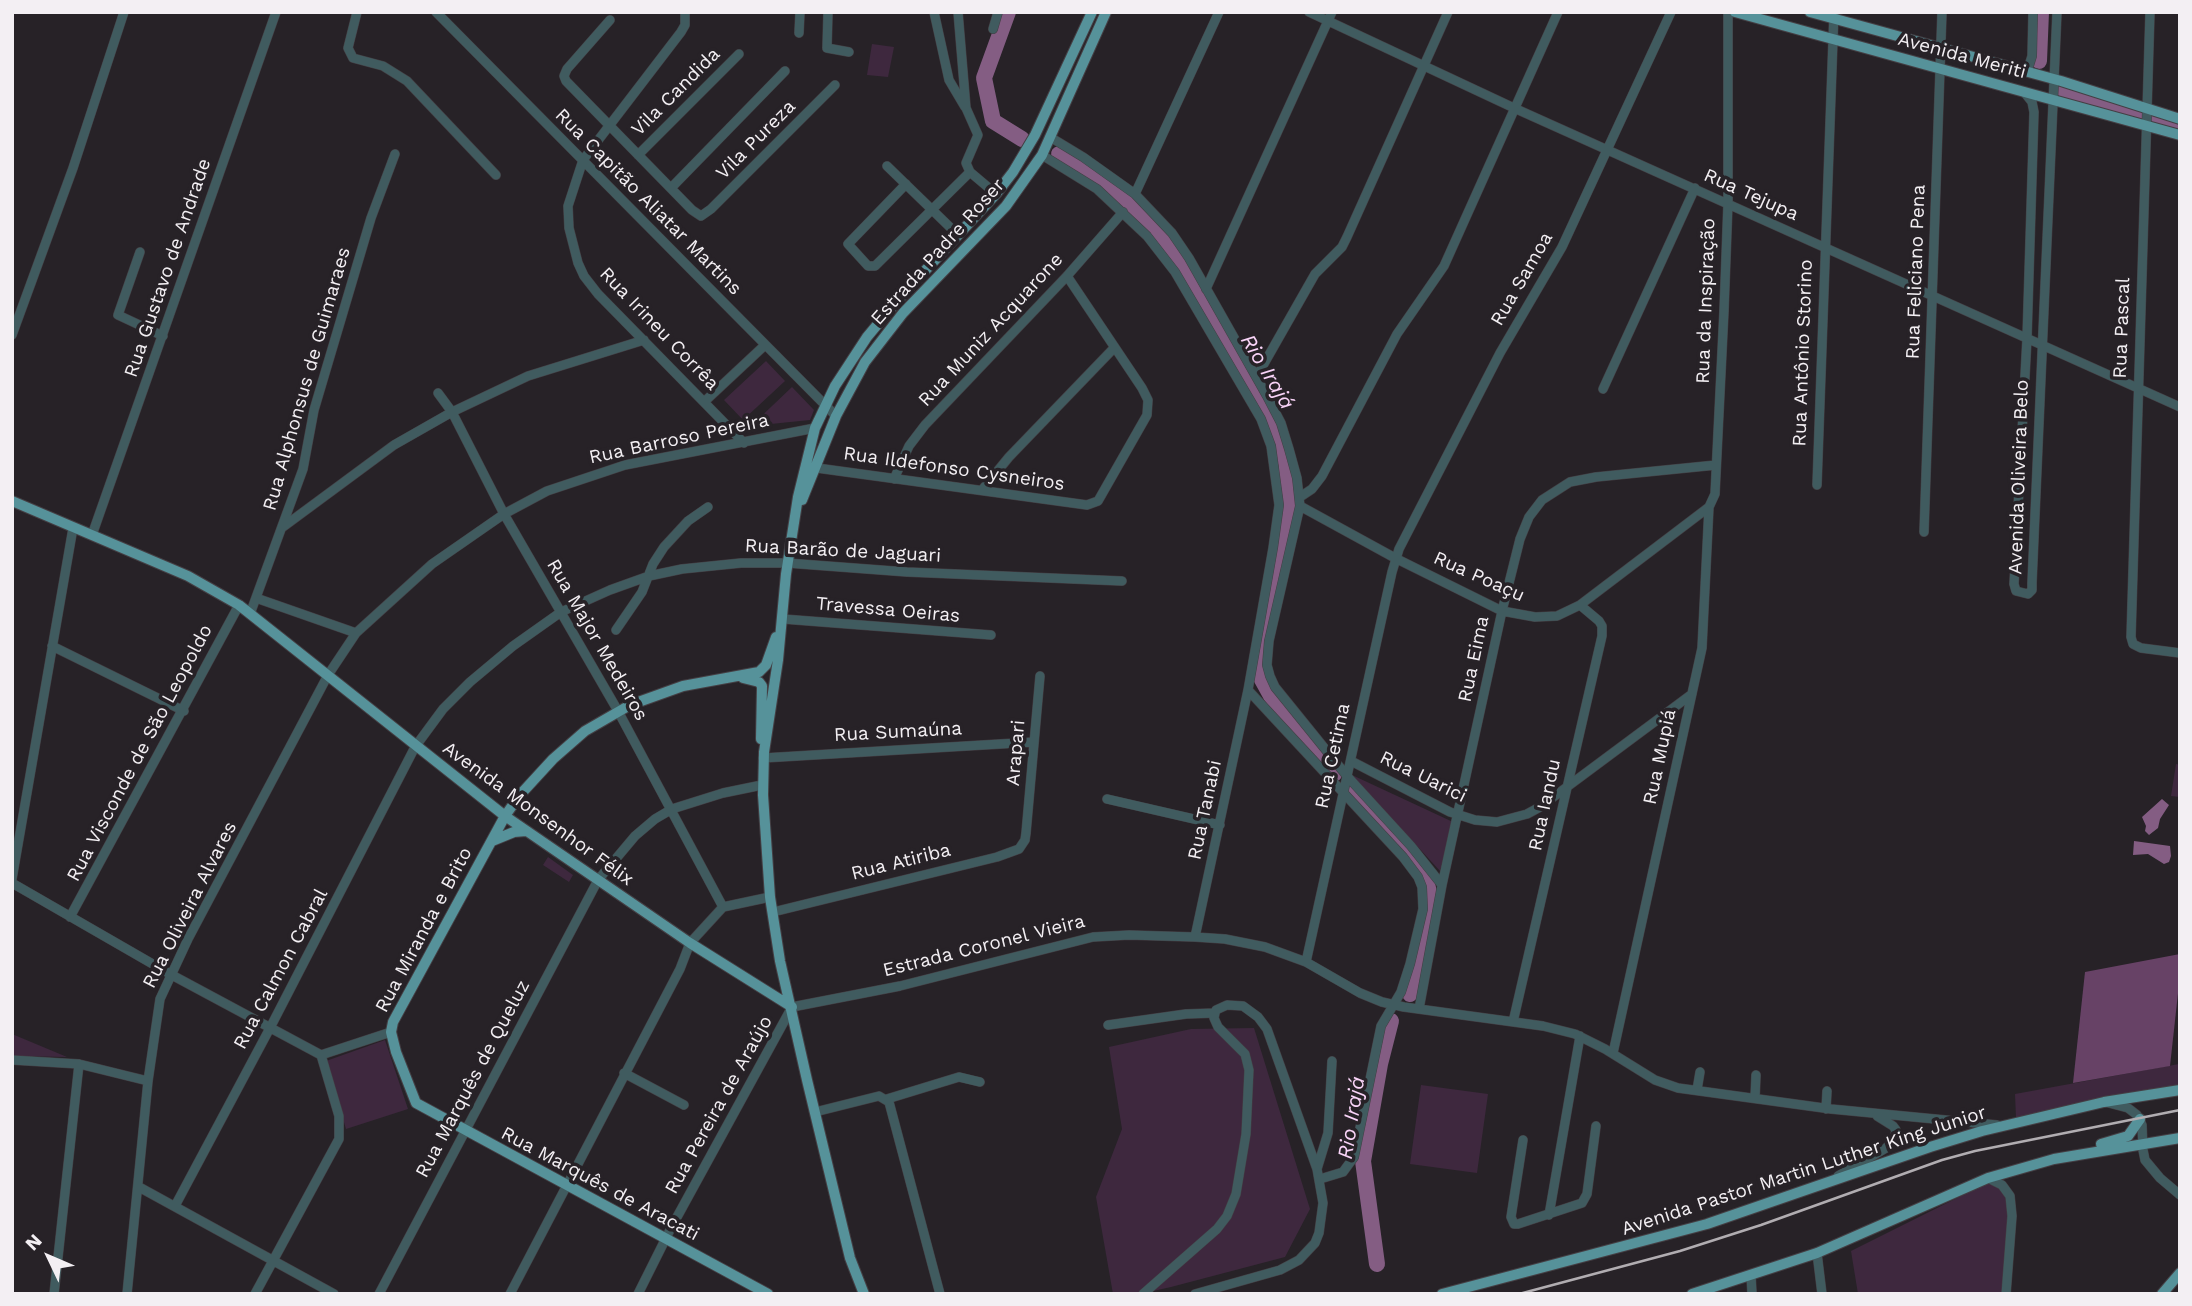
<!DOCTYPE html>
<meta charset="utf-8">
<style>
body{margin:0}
#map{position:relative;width:2192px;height:1306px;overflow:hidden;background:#272227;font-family:"Work Sans",sans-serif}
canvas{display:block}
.frame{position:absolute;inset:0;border:14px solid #f3eff3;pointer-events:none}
.north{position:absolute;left:14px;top:1222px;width:70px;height:70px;-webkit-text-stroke:5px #272227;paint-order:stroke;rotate:314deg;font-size:19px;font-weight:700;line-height:28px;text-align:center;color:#f3eff3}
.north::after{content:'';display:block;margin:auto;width:24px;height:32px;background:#f3eff3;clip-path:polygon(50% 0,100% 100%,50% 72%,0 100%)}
</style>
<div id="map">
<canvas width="2192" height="1306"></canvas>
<div class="frame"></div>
<div class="north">N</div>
</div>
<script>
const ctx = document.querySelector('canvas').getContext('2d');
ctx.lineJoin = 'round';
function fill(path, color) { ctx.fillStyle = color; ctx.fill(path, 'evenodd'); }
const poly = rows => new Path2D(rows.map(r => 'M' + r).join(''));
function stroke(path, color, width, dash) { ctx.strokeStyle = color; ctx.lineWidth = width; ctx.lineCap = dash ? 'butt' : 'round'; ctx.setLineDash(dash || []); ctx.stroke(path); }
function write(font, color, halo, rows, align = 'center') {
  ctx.font = font + ' "Work Sans",sans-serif'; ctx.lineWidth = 7; ctx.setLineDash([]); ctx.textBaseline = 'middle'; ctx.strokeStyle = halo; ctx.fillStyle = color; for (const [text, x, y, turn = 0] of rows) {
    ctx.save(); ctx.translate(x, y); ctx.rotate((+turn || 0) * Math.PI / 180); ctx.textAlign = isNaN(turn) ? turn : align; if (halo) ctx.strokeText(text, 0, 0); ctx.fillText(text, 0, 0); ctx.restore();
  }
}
const green = poly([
 [872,44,894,47,888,77,867,75],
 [766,361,785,381,743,420,724,400],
 [792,387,814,410,810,420,751,426],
 [2176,764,2180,765,2180,797,2171,796],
 [1352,775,1453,822,1440,871],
 [548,857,573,875,569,882,543,865],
 [1254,1028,1310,1209,1285,1257,1171,1287,1140,1294,1113,1294,1096,1197,1122,1129,1109,1047,1191,1029],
 [12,1034,67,1057,12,1056],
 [385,1040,408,1109,346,1129,326,1061],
 [2180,1059,2180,1085,2016,1118,2015,1094,2179,1064],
 [1421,1085,1488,1094,1477,1173,1410,1164],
 [1998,1183,2008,1192,2013,1213,2005,1294,1858,1294,1851,1251,1985,1184]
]);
const forest = poly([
 [2180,954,2180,975,2170,1066,2073,1083,2085,972]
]);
const water = poly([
 [2162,799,2169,805,2160,819,2158,828,2149,835,2145,831,2146,826,2142,817],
 [2134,841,2170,846,2171,856,2169,862,2164,864,2148,854,2133,855]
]);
const river = poly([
 [1008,12,984,78,993,121,1022,139],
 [2039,61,2041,12],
 [2059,92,2180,126],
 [1059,154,1112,189,1143,216,1162,237,1189,276,1276,425,1286,463,1289,505,1282,553,1259,659,1260,676,1271,696,1288,719,1334,774],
 [1348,789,1419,866,1426,878,1431,903,1410,994],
 [1377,1264,1363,1161,1380,1064,1391,1021]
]);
const minor = poly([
 [357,12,348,48,353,58,383,66,407,81,496,175],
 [436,12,836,416],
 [685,12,685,25,681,32,583,160,568,206,569,228,578,263,584,276,598,294,744,443],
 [828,12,827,48,849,52],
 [934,12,949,80,965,107],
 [1309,12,1514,108,2180,407],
 [2150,12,2131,637,2133,644,2141,648,2180,653],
 [610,20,567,69,564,76,566,81,692,210,701,216,711,209,835,85],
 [993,29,998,12],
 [799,33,800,12],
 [2027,72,2032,56,2033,12],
 [2024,92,2032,102,2034,112,2027,338,2014,584,2016,591,2028,594,2032,590,2032,583,2057,12],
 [1050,137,1083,157,1135,194,1172,233,1189,258,1267,396,1281,423,1289,449,1297,478,1300,506,1269,641,1267,665,1270,676,1275,687,1347,776,1411,846,1442,885],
 [638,155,739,54],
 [1042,155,1097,189,1147,236,1175,272,1261,419,1271,446,1279,505,1273,548,1248,690,1403,857,1418,877,1422,887,1423,909,1410,964,1401,992,1381,1026,1354,1157,1343,1172,1320,1179],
 [887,166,957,234],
 [970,172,996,194],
 [906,184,848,244,868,266,875,266,970,172,966,163,978,135,966,108,958,12],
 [671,188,785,71],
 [1135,194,1219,12],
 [140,252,118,315,163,336],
 [1206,289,1332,12],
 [12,335,73,168,124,12],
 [1257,376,1315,274,1342,247,1347,237,1448,12],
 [1603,389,1695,188],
 [438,393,452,412,504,514,618,711,723,907],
 [704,402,765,345],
 [817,468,1087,505,1098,501,1147,415,1148,400,1142,388,1067,276],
 [894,479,909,446,925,425,1067,276,1123,212],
 [1817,485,1834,12],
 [982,490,1009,457,1114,348],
 [1300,497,1312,489,1322,476,1397,334,1444,266,1558,12],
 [1300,506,1395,558,1502,611,1535,617,1557,616,1580,605,1709,507],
 [283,527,394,445,452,412,528,376,644,340],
 [1924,532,1942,12],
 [92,535,276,12],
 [256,598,356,633],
 [250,614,303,469,314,410,371,218,395,154],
 [783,619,991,635],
 [616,630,642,592,653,564,664,547,688,521,708,507],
 [52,646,184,711],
 [763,758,1034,742],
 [1351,761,1450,812,1475,820,1497,822,1527,814,1540,807,1692,694],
 [1107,799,1220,825],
 [12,879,73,528],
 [12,883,170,974,321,1055],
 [773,912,997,857,1019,849,1025,840,1026,833,1040,676],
 [70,917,239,605],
 [1195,937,1248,690],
 [1306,962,1392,572,1399,549,1500,353,1562,247,1671,12],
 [1419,1009,1442,885,1502,611,1520,539,1529,517,1542,500,1570,482,1596,477,1716,465],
 [1513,1022,1602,636,1602,626,1599,621,1580,605],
 [1108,1025,1186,1014,1215,1013],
 [1613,1053,1702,648,1709,507,1715,494,1724,311,1728,203,1728,12],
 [321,1055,391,1032],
 [12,1060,79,1064,148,1081],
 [624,1073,684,1105],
 [1697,1090,1700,1072],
 [1755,1098,1756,1075],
 [887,1099,959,1077,980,1082],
 [2109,1103,2128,1108,2137,1115,2142,1125,2143,1150,2145,1160,2160,1178,2180,1195],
 [1826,1109,1827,1091],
 [815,1112,879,1096,889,1102,940,1294],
 [1523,1140,1511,1217,1514,1224,1518,1224,1582,1203,1587,1194,1596,1126],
 [1317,1169,1328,1133,1332,1061],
 [1838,1176,1886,1148,1894,1140,1896,1130,1893,1126,1877,1116],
 [1988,1178,2002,1185,2010,1196,2012,1216,2006,1294],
 [139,1187,334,1294],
 [175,1206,270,1028,415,747,443,709,470,682,513,646,561,612,610,590,649,576,682,569,741,563,787,563,907,572,1122,581],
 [1549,1215,1580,1036],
 [1817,1253,1822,1294],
 [1751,1275,1752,1294],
 [54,1294,79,1064],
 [127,1294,148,1081,160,999,188,939,328,675,356,633,432,564,504,514,547,491,625,465,815,428],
 [255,1294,339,1139,339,1116,321,1055],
 [379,1294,598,880,635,836,655,819,672,809,723,793,762,785],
 [510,1294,680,969,690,943,723,907,770,897],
 [638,1294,671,1228,792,1007,900,986,1093,937,1129,935,1195,937,1225,939,1265,947,1306,962,1360,993,1382,1002,1404,1007,1543,1026,1575,1034,1605,1049,1655,1080,1678,1088,1831,1109,1997,1125],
 [1143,1294,1217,1229,1227,1216,1236,1194,1246,1134,1249,1070,1245,1054,1218,1027,1214,1018,1215,1013],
 [1195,1294,1280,1270,1299,1260,1315,1243,1319,1233,1323,1203,1317,1169,1267,1029,1258,1017,1243,1006,1227,1005,1216,1010,1215,1013]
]);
const major = poly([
 [1735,12,2180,135],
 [1810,12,2061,81,2180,119],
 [802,500,836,416,865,362,903,313,1006,206,1042,155,1106,12],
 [12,501,188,576,239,605,505,816,690,943,792,1007],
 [743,678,759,682,762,686,761,739],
 [492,841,514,832,526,831],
 [2101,1144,2128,1136,2140,1119],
 [768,1294,416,1103,396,1052,391,1032,393,1022,505,816,519,796,553,759,585,731,630,705,683,686,759,672,766,665,776,637],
 [864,1294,850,1258,807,1080,780,961,770,897,763,795,764,752,778,660,786,574,798,497,815,428,835,386,867,337,897,301,996,194,1013,172,1035,135,1092,12],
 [1442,1294,1707,1224,1930,1147,1982,1131,2104,1102,2180,1090],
 [1692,1294,1817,1253,1988,1178,2054,1159,2180,1138],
 [2162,1294,2180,1273]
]);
const rail = poly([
 [1519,1294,1680,1251,1761,1225,1942,1160,1975,1151,2180,1110]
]);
const streetNames = [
 ["Avenida Meriti",1962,56,15],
 ["Vila Candida",676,92,-45],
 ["Vila Pureza",756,140,-45],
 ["Rua Tejupa",1751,195,24],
 ["Rua Capitão Aliatar Martins",648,202,45],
 ["Estrada Padre Roser",938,252,-48],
 ["Rua Gustavo de Andrade",168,268,-71],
 ["Rua Feliciano Pena",1916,272,-88],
 ["Rua Samoa",1522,279,-60],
 ["Rua da Inspiração",1706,301,-88],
 ["Rua Pascal",2122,328,-88],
 ["Rua Irineu Corrêa",659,329,46],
 ["Rua Muniz Acquarone",991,330,-47],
 ["Rua Antônio Storino",1803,353,-88],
 ["Rua Alphonsus de Guimaraes",307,379,-74],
 ["Rua Barroso Pereira",679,439,-12],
 ["Rua Ildefonso Cysneiros",954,469,8],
 ["Avenida Oliveira Belo",2019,477,-88],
 ["Rua Barão de Jaguari",843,551,3],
 ["Rua Poaçu",1479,577,24],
 ["Travessa Oeiras",888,610,5],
 ["Rua Major Medeiros",597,640,60],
 ["Rua Eima",1474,659,-78],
 ["Rua Sumaúna",898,732,-3],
 ["Rua Visconde de São Leopoldo",140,753,-62],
 ["Arapari",1016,753,-85],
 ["Rua Cetima",1333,756,-78],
 ["Rua Mupiá",1660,757,-78],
 ["Rua Uarici",1423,777,26],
 ["Rua Iandu",1545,805,-78],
 ["Rua Tanabi",1205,810,-78],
 ["Avenida Monsenhor Félix",538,814,36],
 ["Rua Atiriba",901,862,-14],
 ["Rua Oliveira Alvares",190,905,-63],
 ["Rua Miranda e Brito",424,930,-62],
 ["Estrada Coronel Vieira",984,946,-14],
 ["Rua Calmon Cabral",281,969,-62],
 ["Rua Marquês de Queluz",473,1079,-62],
 ["Rua Pereira de Araújo",719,1105,-61],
 ["Avenida Pastor Martin Luther King Junior",1804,1171,-18],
 ["Rua Marquês de Aracati",600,1184,28]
];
const waterNames = [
 ["Rio Irajá",1267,372,59],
 ["Rio Irajá",1352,1118,-81]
];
fill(green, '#3e283e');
fill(forest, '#674266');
fill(water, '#845d83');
stroke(river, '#845d83', 16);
stroke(minor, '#443f44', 10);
stroke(major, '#443f44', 12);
stroke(minor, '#405b5f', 9);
stroke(major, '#56929a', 10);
stroke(rail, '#b1adb1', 2.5);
write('19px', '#f3eff3', '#272227', streetNames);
write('italic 21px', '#f9d4f8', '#272227', waterNames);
</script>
